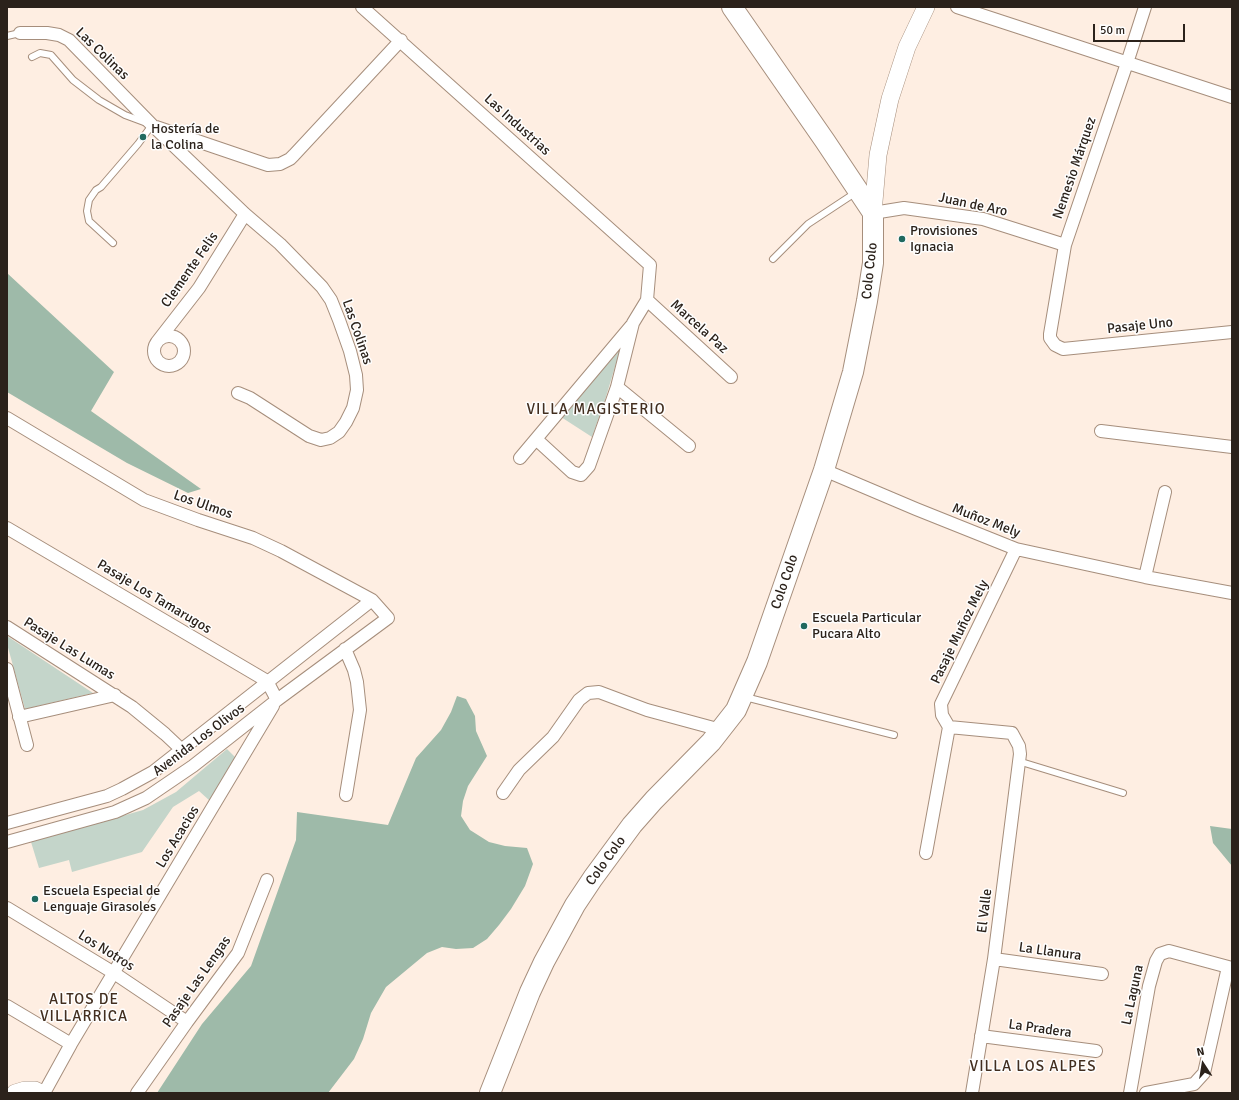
<!DOCTYPE html>
<meta charset="utf-8">
<style>
body{margin:0}
#map{position:relative;width:1239px;height:1100px;overflow:hidden;background:#feeee2;font-family:Signika,sans-serif}
canvas{display:block}
.frame{position:absolute;inset:0;border:8px solid #2b221b;pointer-events:none}
.north{position:absolute;left:1183px;top:1044px;width:40px;height:40px;-webkit-text-stroke:3px #fefefe;paint-order:stroke;rotate:348deg;font-size:11px;font-weight:700;line-height:16px;text-align:center;color:#2b221b}
.north::after{content:'';display:block;margin:auto;width:14px;height:18px;background:#2b221b;clip-path:polygon(50% 0,100% 100%,50% 72%,0 100%)}
.scale{position:absolute;left:1093px;top:24px;width:92px;height:18px;box-sizing:border-box;border:2px solid #2b221b;border-top:0;padding-left:5px;font-size:12px;line-height:14px;white-space:nowrap;color:#2b221b;-webkit-text-stroke:3px #fefefe;paint-order:stroke}
</style>
<div id="map">
<canvas width="1239" height="1100"></canvas>
<div class="frame"></div>
<div class="north">N</div>
<div class="scale">50 m</div>
</div>
<script>
const ctx = document.querySelector('canvas').getContext('2d');
ctx.lineJoin = 'round';
function fill(path, color) { ctx.fillStyle = color; ctx.fill(path, 'evenodd'); }
const poly = rows => new Path2D(rows.map(r => 'M' + r).join(''));
function stroke(path, color, width, dash) { ctx.strokeStyle = color; ctx.lineWidth = width; ctx.lineCap = dash ? 'butt' : 'round'; ctx.setLineDash(dash || []); ctx.stroke(path); }
function write(font, color, halo, rows, align = 'center') {
  ctx.font = font + ' Signika,sans-serif'; ctx.lineWidth = 3; ctx.setLineDash([]); ctx.textBaseline = 'middle'; ctx.strokeStyle = halo; ctx.fillStyle = color; for (const [text, x, y, turn = 0] of rows) {
    ctx.save(); ctx.translate(x, y); ctx.rotate((+turn || 0) * Math.PI / 180); ctx.textAlign = isNaN(turn) ? turn : align; if (halo) ctx.strokeText(text, 0, 0); ctx.fillText(text, 0, 0); ctx.restore();
  }
}
const green = poly([
 [620,350,605,400,592,437,561,417],
 [7,636,93,693,25,709,7,644],
 [227,749,236,758,210,801,199,791,173,807,142,852,72,872,69,860,39,868,31,842,143,810,176,792]
]);
const forest = poly([
 [7,273,114,372,91,411,201,489,188,493,127,463,7,392],
 [457,696,466,699,475,716,476,731,487,756,468,786,463,801,461,816,470,830,489,842,505,846,527,848,533,864,525,886,511,909,499,925,487,939,473,948,456,949,442,947,427,953,386,987,371,1013,363,1039,354,1059,328,1093,157,1093,202,1024,251,966,296,840,297,812,388,825,416,758,441,730,451,712],
 [1210,826,1232,829,1232,866,1213,843]
]);
const lane = poly([
 [7,36,20,33],
 [32,57,40,53,51,55,73,80,99,100,125,115,152,125,138,144,101,187,96,190,89,200,87,211,89,221,113,243],
 [773,259,808,224,855,193],
 [745,697,894,735],
 [1018,761,1123,793]
]);
const street = poly([
 [362,7,650,265,647,300,633,323,617,387,589,466,581,475,572,472,536,439],
 [957,7,1232,97],
 [1145,7,1127,63,1065,245,1050,334,1050,338,1055,345,1063,349,1232,332],
 [20,33,47,33,59,35,69,40,152,125,245,214,280,244,322,287,331,300,339,320,350,351,356,375,357,390,353,408,346,422,339,432,330,438,321,440,309,436,250,398,238,393],
 [156,127,262,163,268,165,280,164,290,159,294,155,401,40],
 [873,213,904,208,983,219,1065,245],
 [647,300,731,377],
 '154 351a15 15 0 1 1 30 0a15 15 0 1 1-30 0Z',
 [157,342,199,288,245,214],
 [617,387,689,446],
 [7,418,144,500,198,520,253,538,281,551,372,600,388,618,277,700,193,766,146,798,115,812,7,842],
 [1101,431,1232,447],
 [520,458,631,326],
 [824,470,916,509,1016,549,1145,577,1232,593],
 [7,528,267,681,277,700],
 [1145,577,1165,492],
 [7,627,132,707,165,734,182,750],
 [345,649,354,670,357,682,360,710,346,795],
 [7,669,27,745],
 [19,717,115,695],
 [503,793,519,770,553,737,579,700,588,693,599,692,647,710,721,730],
 [7,823,107,796,122,789,153,772,372,600],
 [926,853,949,727],
 [7,908,114,973,187,1022],
 [994,959,1102,974],
 [7,1006,71,1044],
 [981,1036,1096,1051],
 [44,1093,71,1044,273,706],
 [137,1093,187,1022,238,953,267,880],
 [972,1093,994,959,1020,754,1019,746,1012,733,949,727,942,715,941,704,1016,549],
 [1130,1093,1149,986,1156,961,1160,954,1169,951,1232,968],
 [1146,1093,1194,1084,1204,1073,1228,967]
]);
const secondary = poly([
 [873,213,878,155,890,99,907,47,926,7],
 [15,1093,25,1090,35,1090,41,1093]
]);
const primary = poly([
 [490,1093,530,992,544,962,575,905,593,878,632,825,654,800,711,742,736,710,757,662,824,470,853,372,867,301,873,263,873,213,825,141,732,7]
]);
const markers = [
 [143,137,4,"#20695f"],
 [902,239,4,"#20695f"],
 [804,626,4,"#20695f"],
 [35,899,4,"#20695f"]
];
const streetNames = [
 ["Las Colinas",102,54,44],
 ["Las Industrias",517,125,42],
 ["Nemesio Márquez",1075,168,-71],
 ["Juan de Aro",973,205,12],
 ["Clemente Felis",190,270,-55],
 ["Colo Colo",870,271,-84],
 ["Pasaje Uno",1140,326,-6],
 ["Marcela Paz",699,327,42],
 ["Las Colinas",357,332,71],
 ["Los Ulmos",203,505,19],
 ["Muñoz Mely",986,521,21],
 ["Colo Colo",785,582,-71],
 ["Pasaje Los Tamarugos",154,597,31],
 ["Pasaje Muñoz Mely",960,632,-64],
 ["Pasaje Las Lumas",69,649,32],
 ["Avenida Los Olivos",199,740,-37],
 ["Los Acacios",178,837,-59],
 ["Colo Colo",606,861,-54],
 ["El Valle",985,911,-83],
 ["Los Notros",106,951,32],
 ["La Llanura",1050,952,8],
 ["Pasaje Las Lengas",197,982,-55],
 ["La Laguna",1133,995,-78],
 ["La Pradera",1040,1029,8]
];
const poiNames = [
 ["Hostería de",151,129],
 ["la Colina",151,145],
 ["Provisiones",910,231],
 ["Ignacia",910,247],
 ["Escuela Particular",812,618],
 ["Pucara Alto",812,634],
 ["Escuela Especial de",43,891],
 ["Lenguaje Girasoles",43,907]
];
const neighbourhoodNames = [
 ["VILLA MAGISTERIO",596,410],
 ["ALTOS DE",84,1000],
 ["VILLARRICA",84,1017],
 ["VILLA LOS ALPES",1033,1067]
];
fill(green, '#c4d5ca');
fill(forest, '#9ebaa9');
stroke(lane, '#a68e7c', 8);
stroke(street, '#a68e7c', 14);
stroke(secondary, '#a68e7c', 18);
stroke(primary, '#a68e7c', 22);
stroke(lane, '#fff', 6);
stroke(street, '#fff', 12);
stroke(secondary, '#fff', 17);
stroke(primary, '#fff', 20);
for (const [x, y, r, color] of markers) { const dot = new Path2D(); dot.arc(x, y, r, 0, 2 * Math.PI); ctx.fillStyle = color; ctx.fill(dot); stroke(dot, '#fefefe', 1.5); }
write('14px', '#2b221b', '#fefefe', streetNames);
write('14px', '#2b221b', '#fefefe', poiNames, 'left');
ctx.letterSpacing = '1px';
write('15px', '#422e1f', '#fefefe', neighbourhoodNames);
ctx.letterSpacing = '0px';
</script>
